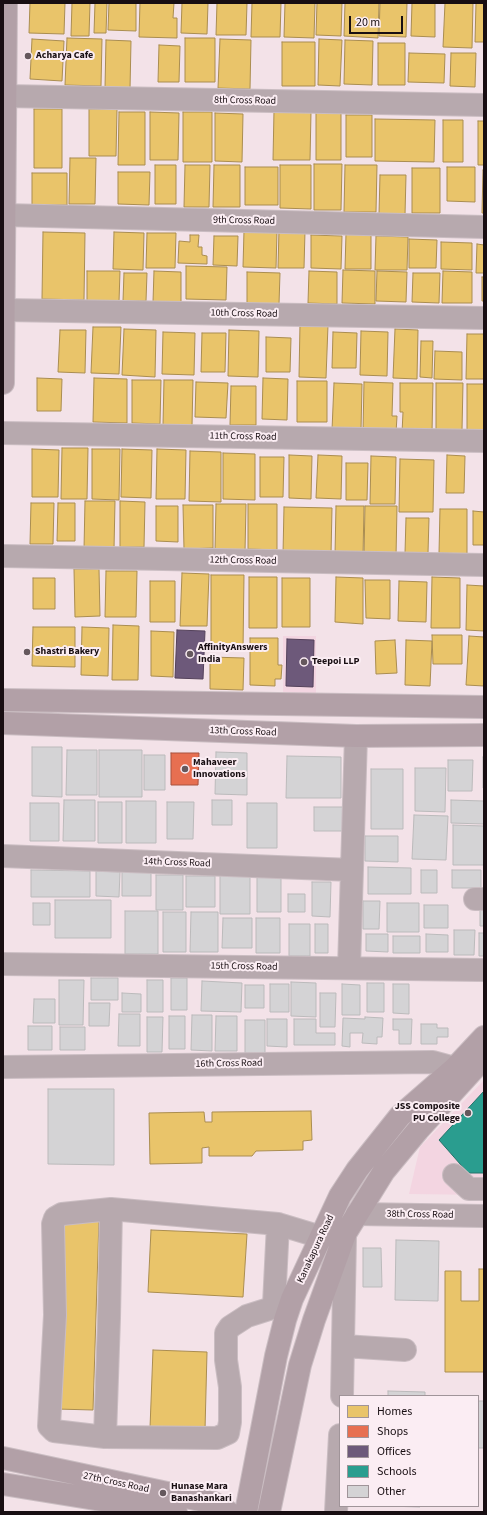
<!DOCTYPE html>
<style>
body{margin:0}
#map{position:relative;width:487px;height:1515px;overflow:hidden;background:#f3e2e8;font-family:"Source Sans 3",sans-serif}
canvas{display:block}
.frame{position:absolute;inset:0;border:4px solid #180e12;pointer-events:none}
.legend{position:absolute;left:339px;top:1395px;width:140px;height:112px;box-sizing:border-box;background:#fbedf3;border:1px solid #a09499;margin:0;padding:5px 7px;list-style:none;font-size:12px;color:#180e12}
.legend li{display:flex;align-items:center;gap:8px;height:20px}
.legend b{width:20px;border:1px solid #a09499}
.scale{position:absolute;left:349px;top:16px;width:54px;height:18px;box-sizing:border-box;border:2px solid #180e12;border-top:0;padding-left:5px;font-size:12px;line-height:14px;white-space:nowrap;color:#180e12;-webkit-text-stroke:3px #fbedf3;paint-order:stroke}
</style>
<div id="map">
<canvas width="487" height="1515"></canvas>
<div class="frame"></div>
<ul class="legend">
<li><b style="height:11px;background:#e9c46a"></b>Homes</li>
<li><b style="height:11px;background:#e76f51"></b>Shops</li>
<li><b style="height:11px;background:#6d597a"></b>Offices</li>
<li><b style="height:11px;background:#2a9d8f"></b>Schools</li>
<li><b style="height:11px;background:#d4d3d5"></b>Other</li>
</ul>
<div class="scale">20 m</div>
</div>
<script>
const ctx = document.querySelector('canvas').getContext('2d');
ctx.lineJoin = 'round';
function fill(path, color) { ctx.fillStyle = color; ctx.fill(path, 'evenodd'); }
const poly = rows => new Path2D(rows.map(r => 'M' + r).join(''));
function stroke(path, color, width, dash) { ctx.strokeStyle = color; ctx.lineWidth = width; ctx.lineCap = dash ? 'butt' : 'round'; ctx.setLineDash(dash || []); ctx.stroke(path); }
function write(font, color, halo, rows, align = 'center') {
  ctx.font = font + ' "Source Sans 3",sans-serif'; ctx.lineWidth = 4; ctx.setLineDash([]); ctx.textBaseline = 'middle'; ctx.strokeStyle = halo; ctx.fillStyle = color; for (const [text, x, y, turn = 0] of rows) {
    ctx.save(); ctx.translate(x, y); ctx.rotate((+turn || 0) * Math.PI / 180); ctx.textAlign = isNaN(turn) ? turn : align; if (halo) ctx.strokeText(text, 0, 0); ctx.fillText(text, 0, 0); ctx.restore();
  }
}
const built = poly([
 [283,636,316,636,316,695,283,695],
 [484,1080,484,1195,409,1194,420,1147]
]);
const homes = poly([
 [30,3,65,3,64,34,29,33,30,3],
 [72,3,90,3,89,36,71,36,72,3],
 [95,3,107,3,106,33,94,33,95,3],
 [109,3,136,3,136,31,108,30,109,3],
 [140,3,174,3,173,18,177,18,177,38,139,37,140,3],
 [182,3,208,3,207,34,181,33,182,3],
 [217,3,247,3,246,35,216,35,217,3],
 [252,3,281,3,280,37,251,37,252,3],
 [285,3,315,3,314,38,284,37,285,3],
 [317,3,342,3,341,36,316,35,317,3],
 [345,3,379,3,378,38,344,36,345,3],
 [380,3,407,3,406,37,379,36,380,3],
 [412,3,435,3,435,37,411,36,412,3],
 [445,3,473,3,472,48,443,47,445,3],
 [476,3,484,3,484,42,475,42,476,3],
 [67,38,102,39,101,86,65,85,67,38],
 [185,38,215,38,215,82,185,82,185,38],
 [32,39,64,41,62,81,30,79,32,39],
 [220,39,251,40,250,89,218,88,220,39],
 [319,39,342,40,340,86,318,85,319,39],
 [106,40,131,41,130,89,105,88,106,40],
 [345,40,373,41,372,85,344,84,345,40],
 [282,42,315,42,315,86,282,86,282,42],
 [378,43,405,43,405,85,378,85,378,43],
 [159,45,180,46,179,82,158,82,159,45],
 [409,53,445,54,444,83,408,82,409,53],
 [451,53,476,53,475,87,450,86,451,53],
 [34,109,62,109,62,168,34,168,34,109],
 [89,109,117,109,116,156,89,156,89,109],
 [274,111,311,112,310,160,273,160,274,111],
 [119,112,145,112,145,165,118,165,119,112],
 [150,112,179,113,178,160,150,160,150,112],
 [183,112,212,112,212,162,183,162,183,112],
 [316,112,341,113,341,160,316,160,316,112],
 [215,113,243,114,242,162,215,161,215,113],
 [346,115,372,115,372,157,346,157,346,115],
 [375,119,435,120,434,162,375,161,375,119],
 [443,120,463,120,463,162,443,162,443,120],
 [478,121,484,121,484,165,478,165,478,121],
 [70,158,96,158,95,204,69,204,70,158],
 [314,164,342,164,341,210,314,210,314,164],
 [155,165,176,165,176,204,155,204,155,165],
 [185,165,210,165,209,207,184,207,185,165],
 [214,165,240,165,240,207,213,207,214,165],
 [280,165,311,165,311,209,280,208,280,165],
 [345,165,377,165,376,212,344,212,345,165],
 [245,167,278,167,278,205,245,205,245,167],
 [447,167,475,167,475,202,447,201,447,167],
 [412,168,440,168,440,213,412,213,412,168],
 [483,170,484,170,484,213,482,213,483,170],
 [118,172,150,172,149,205,118,204,118,172],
 [32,173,67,173,67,205,32,205,32,173],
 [380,175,406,175,405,215,379,214,380,175],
 [279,230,305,231,304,268,278,268,279,230],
 [244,231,277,231,276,268,243,267,244,231],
 [43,232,85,233,84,300,42,299,43,232],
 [114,232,144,233,143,270,113,269,114,232],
 [147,233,176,233,175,268,146,268,147,233],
 [346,234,371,234,371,269,345,269,346,234],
 [190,235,199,235,198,247,202,247,202,255,207,256,207,264,178,263,179,241,190,242,190,235],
 [311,235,342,236,341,269,311,268,311,235],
 [214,236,238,236,237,266,213,265,214,236],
 [376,236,408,237,407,270,375,270,376,236],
 [409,239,437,240,436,268,409,268,409,239],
 [441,242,472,243,472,270,441,269,441,242],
 [477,244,484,245,484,273,476,273,477,244],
 [186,266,227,267,226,300,186,299,186,266],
 [343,270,375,271,375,304,342,303,343,270],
 [87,271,120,271,119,302,87,302,87,271],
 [154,271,181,272,181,302,153,302,154,271],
 [309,271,337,272,337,304,308,303,309,271],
 [377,271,407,272,406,302,376,301,377,271],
 [443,271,472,272,472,303,442,303,443,271],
 [247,272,280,273,279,304,247,303,247,272],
 [124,273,147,273,146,301,123,301,124,273],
 [413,273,440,273,439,303,412,302,413,273],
 [482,277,484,277,484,301,482,301,482,277],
 [300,324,328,325,326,378,299,377,300,324],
 [93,327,121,327,119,374,91,373,93,327],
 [124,329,156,330,155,377,122,375,124,329],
 [395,329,418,330,417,379,393,378,395,329],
 [60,330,86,330,85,373,58,372,60,330],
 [229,330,259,331,258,377,228,376,229,330],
 [361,331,388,332,387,376,360,375,361,331],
 [163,332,195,333,194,375,162,374,163,332],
 [333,332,357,333,356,368,332,368,333,332],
 [202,333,226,333,225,372,201,372,202,333],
 [467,334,484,334,484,379,466,379,467,334],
 [266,337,291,338,290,372,266,372,266,337],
 [421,341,433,341,432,378,420,377,421,341],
 [435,351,462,352,462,380,434,379,435,351],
 [37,378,62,379,61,411,37,411,37,378],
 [94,378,127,379,127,423,93,422,94,378],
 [263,378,288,379,287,420,262,419,263,378],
 [132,380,161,380,160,424,132,423,132,380],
 [164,380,193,380,192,426,163,425,164,380],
 [297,381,327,381,327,422,297,422,297,381],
 [196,382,228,383,226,418,195,417,196,382],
 [364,382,393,383,392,416,397,416,396,433,363,432,364,382],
 [334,383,362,384,361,430,332,430,334,383],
 [400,383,433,383,432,433,402,433,403,412,400,412,400,383],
 [436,383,463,383,462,430,436,430,436,383],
 [467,384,484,384,484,431,467,432,467,384],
 [231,386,256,386,256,425,230,425,231,386],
 [62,448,88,448,87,499,61,499,62,448],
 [32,449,59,450,58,497,32,497,32,449],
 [92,449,120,449,119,500,92,499,92,449],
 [122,449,152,450,151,498,121,497,122,449],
 [157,449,186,450,185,499,156,499,157,449],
 [190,451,221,452,221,502,189,501,190,451],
 [223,453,255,454,255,500,223,499,223,453],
 [289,455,312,456,311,499,289,498,289,455],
 [318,455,342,456,341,499,316,498,318,455],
 [447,455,465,456,464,493,446,493,447,455],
 [371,456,396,457,395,504,370,504,371,456],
 [260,457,284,457,283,497,260,497,260,457],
 [400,459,434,460,433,512,399,512,400,459],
 [346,463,368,463,367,500,346,500,346,463],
 [85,501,115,501,114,549,84,549,85,501],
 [120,501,145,502,144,547,120,547,120,501],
 [31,503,54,503,53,544,30,544,31,503],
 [58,503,75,503,75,541,57,541,58,503],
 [216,504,246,504,245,552,215,551,216,504],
 [248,504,277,504,277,550,248,549,248,504],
 [183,505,213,505,213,548,184,549,183,505],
 [156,506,178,506,178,542,156,541,156,506],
 [336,506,364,506,363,556,335,555,336,506],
 [365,506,397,506,396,557,364,556,365,506],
 [284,507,332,508,331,555,283,554,284,507],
 [440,509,467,509,467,554,439,553,440,509],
 [473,511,484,512,484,545,473,545,473,511],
 [406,518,429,518,428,553,405,553,406,518],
 [74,569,99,569,100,616,75,617,74,569],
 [106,571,137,571,136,617,105,617,106,571],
 [182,573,209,574,207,626,180,626,182,573],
 [211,575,244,575,243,650,211,649,211,575],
 [249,577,277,577,277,628,249,628,249,577],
 [336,577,363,578,363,624,335,622,336,577],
 [432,577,460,578,460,628,431,628,432,577],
 [33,578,55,578,55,609,33,609,33,578],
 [282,578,310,578,310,627,282,627,282,578],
 [365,580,390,580,390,619,366,618,365,580],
 [150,581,175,581,175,622,150,622,150,581],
 [399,581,427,582,426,622,398,621,399,581],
 [467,585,484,586,484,631,466,630,467,585],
 [113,625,139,626,138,680,112,680,113,625],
 [33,627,75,627,75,667,32,666,33,627],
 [82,627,109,628,108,676,81,675,82,627],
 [151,631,174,632,173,677,151,676,151,631],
 [432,635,462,635,462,664,433,664,432,635],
 [469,636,484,637,484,686,466,685,469,636],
 [250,638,278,638,278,665,282,665,281,679,275,679,275,686,250,685,250,638],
 [395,640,397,673,376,674,375,641,395,640],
 [406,640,432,641,430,686,405,685,406,640],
 [210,657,244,658,243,690,210,689,210,657],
 [311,1111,312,1140,303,1141,303,1150,256,1151,252,1156,209,1156,209,1147,202,1148,202,1163,150,1164,149,1113,204,1112,205,1122,212,1122,212,1112,311,1111],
 [62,1219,99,1220,93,1410,56,1409,62,1219],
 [151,1230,247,1234,243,1297,148,1292,151,1230],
 [479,1269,484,1269,484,1372,445,1372,445,1271,461,1271,461,1301,479,1301,479,1269],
 [153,1350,207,1352,205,1430,150,1428,153,1350]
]);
const shops = poly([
 [171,753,199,753,198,785,171,785,171,753]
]);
const offices = poly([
 [177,630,205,631,203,679,175,678,177,630],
 [287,639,314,640,313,687,286,686,287,639]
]);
const schools = poly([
 [484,1091,484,1173,468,1173,439,1140,484,1091]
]);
const building = poly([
 [32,747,62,747,62,797,32,796,32,747],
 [67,750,97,750,97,795,66,795,67,750],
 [99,750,142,750,142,797,99,797,99,750],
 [216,752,247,753,247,795,215,794,216,752],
 [144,755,165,755,165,790,144,790,144,755],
 [287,756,341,757,341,798,286,798,287,756],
 [483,757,484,757,484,788,483,788,483,757],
 [448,760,473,760,472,791,448,791,448,760],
 [415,768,446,768,445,812,415,811,415,768],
 [371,769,403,769,403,829,371,829,371,769],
 [64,800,95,800,95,841,63,841,64,800],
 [212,800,232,800,232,825,212,825,212,800],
 [451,800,484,801,484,824,451,823,451,800],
 [126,801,156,801,156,843,126,843,126,801],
 [98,802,122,802,122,843,98,843,98,802],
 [167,802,194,802,193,839,167,839,167,802],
 [30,803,59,803,59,841,30,841,30,803],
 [247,803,277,803,277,848,247,848,247,803],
 [314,807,344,807,344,831,314,831,314,807],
 [414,815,448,816,446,860,412,859,414,815],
 [453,825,484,826,484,865,453,865,453,825],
 [365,836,398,836,398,862,365,861,365,836],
 [368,867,411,868,411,894,368,894,368,867],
 [122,868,151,868,151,896,122,896,122,868],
 [31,870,90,871,90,897,31,897,31,870],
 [421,870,437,870,437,893,421,893,421,870],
 [452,870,481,870,481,888,452,888,452,870],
 [96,871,120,872,119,897,96,896,96,871],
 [220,874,250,874,250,914,220,914,220,874],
 [156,875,183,875,183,910,156,910,156,875],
 [186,876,215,876,215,907,186,907,186,876],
 [257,876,281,876,281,912,257,912,257,876],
 [312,882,331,882,330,917,312,916,312,882],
 [288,894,305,894,305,912,288,912,288,894],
 [55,900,111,900,111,938,55,938,55,900],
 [363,901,380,901,379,929,363,929,363,901],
 [33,903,50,903,50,925,33,925,33,903],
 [387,903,419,903,419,932,387,932,387,903],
 [424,905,448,905,448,928,424,928,424,905],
 [480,906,484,906,484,926,480,926,480,906],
 [125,911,158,911,158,954,125,954,125,911],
 [163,912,186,912,186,952,163,952,163,912],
 [191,912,218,912,218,952,190,952,191,912],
 [223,918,252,918,252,948,222,948,223,918],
 [256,918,280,918,280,953,256,953,256,918],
 [289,924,310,924,310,956,289,956,289,924],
 [315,924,328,924,328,953,315,953,315,924],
 [454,930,475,930,474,955,454,955,454,930],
 [479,933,484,933,484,956,479,956,479,933],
 [366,934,388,934,388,952,366,951,366,934],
 [426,934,448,935,448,952,426,952,426,934],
 [393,936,420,936,420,953,393,953,393,936],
 [91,978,118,978,118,1000,91,1000,91,978],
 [171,978,187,978,187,1010,171,1010,171,978],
 [59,980,84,980,83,1025,59,1025,59,980],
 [147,980,163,980,163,1012,147,1012,147,980],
 [202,981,242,983,241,1012,201,1011,202,981],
 [291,982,316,983,316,1017,291,1016,291,982],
 [367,983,384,983,384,1012,367,1012,367,983],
 [270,984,289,984,289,1012,270,1012,270,984],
 [342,984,360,985,360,1015,342,1015,342,984],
 [393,984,409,984,409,1014,393,1013,393,984],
 [245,985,264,985,264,1008,245,1008,245,985],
 [122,993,141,994,141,1012,122,1012,122,993],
 [320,993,336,993,335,1027,320,1027,320,993],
 [34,999,55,999,55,1023,33,1023,34,999],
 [89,1003,110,1003,109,1026,89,1026,89,1003],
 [119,1014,140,1014,140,1046,118,1046,119,1014],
 [192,1015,212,1015,212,1051,191,1050,192,1015],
 [169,1016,185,1016,185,1049,169,1049,169,1016],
 [216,1016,237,1016,237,1051,215,1051,216,1016],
 [147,1017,163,1017,162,1052,147,1052,147,1017],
 [365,1017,383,1018,382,1037,377,1037,377,1044,362,1043,363,1033,350,1033,350,1047,342,1046,343,1018,365,1019,365,1017],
 [267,1019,287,1019,287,1047,267,1046,267,1019],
 [294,1019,316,1019,316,1033,335,1033,335,1045,294,1045,294,1019],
 [393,1019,412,1019,411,1044,399,1044,399,1030,393,1030,393,1019],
 [245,1020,265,1020,265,1053,245,1053,245,1020],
 [421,1024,437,1024,437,1028,448,1028,448,1037,437,1037,437,1044,421,1044,421,1024],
 [28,1026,52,1026,52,1050,28,1050,28,1026],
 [60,1027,85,1027,85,1050,60,1050,60,1027],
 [48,1089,114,1089,114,1165,48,1164,48,1089],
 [396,1240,439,1241,438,1301,395,1300,396,1240],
 [363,1248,381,1248,382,1287,363,1287,363,1248],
 [388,1391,425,1392,425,1396,388,1396,388,1391],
 [478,1401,484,1401,484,1448,478,1448,478,1401],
 [387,1506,420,1506,420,1507,387,1506]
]);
const minor = poly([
 [5,96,484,105],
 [4,215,484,227],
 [4,310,484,318],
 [3,433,484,441],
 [3,556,484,565],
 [3,856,352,870],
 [475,899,484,899],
 [3,964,484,970],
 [349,968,356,736],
 [3,1067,433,1062,455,1068],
 [454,1175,469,1189,484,1189],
 [111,1209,109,1318,105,1437,54,1431,49,1426,55,1315,53,1224,55,1218,62,1214,111,1209,278,1224,321,1237],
 [357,1214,484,1216],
 [344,1346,405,1350],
 [342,1396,345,1237],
 [105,1437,217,1438,228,1433,230,1422,230,1387,226,1360,226,1333,230,1327,247,1316,269,1309,274,1304,278,1224],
 [336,1512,340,1435]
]);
const major = poly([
 [3,383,6,3],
 [3,700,484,707],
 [3,723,356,736,484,735],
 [3,1458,214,1503,228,1512],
 [3,1484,176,1512],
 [246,1512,276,1356,285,1320,292,1299,340,1196,357,1170,400,1116,455,1068,484,1037],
 [269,1512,300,1365,314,1320,345,1234,384,1171,418,1130,482,1060]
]);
const markers = [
 [28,56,4,"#65585d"],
 [27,652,4,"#65585d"],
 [190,654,4,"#65585d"],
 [304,662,4,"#65585d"],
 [185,769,4,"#65585d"],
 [468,1113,4,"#65585d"],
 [163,1493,4,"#65585d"]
];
const poiNames = [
 ["Acharya Cafe",36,56],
 ["AffinityAnswers",198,648],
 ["India",198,660],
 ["Shastri Bakery",35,652],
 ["Teepoi LLP",312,662],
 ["Mahaveer",193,763],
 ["Innovations",193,775],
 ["JSS Composite",460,1107,"right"],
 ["PU College",460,1119,"right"],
 ["Hunase Mara",171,1487],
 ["Banashankari",171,1499]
];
const streetNames = [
 ["8th Cross Road",245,101,1],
 ["9th Cross Road",244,221,1],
 ["10th Cross Road",244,314,1],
 ["11th Cross Road",243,437,1],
 ["12th Cross Road",243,561,1],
 ["13th Cross Road",243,732,2],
 ["14th Cross Road",177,863,2],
 ["15th Cross Road",244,967,1],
 ["16th Cross Road",229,1064,-1],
 ["38th Cross Road",420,1215,1],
 ["Kanakapura Road",316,1249,-65],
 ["27th Cross Road",116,1483,12]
];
fill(built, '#f3d5e1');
fill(homes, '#e9c46a');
stroke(homes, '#aa8d50', 1);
fill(shops, '#e76f51');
stroke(shops, '#a9523e', 1);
fill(offices, '#6d597a');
stroke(offices, '#54425b', 1);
fill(schools, '#2a9d8f');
stroke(schools, '#25726a', 1);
fill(building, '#d4d3d5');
stroke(building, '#bbbabb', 1);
stroke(minor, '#cabdc2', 24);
stroke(major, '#cabdc2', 24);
stroke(minor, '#b7a9ae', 22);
stroke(major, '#b2a0a7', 22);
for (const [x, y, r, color] of markers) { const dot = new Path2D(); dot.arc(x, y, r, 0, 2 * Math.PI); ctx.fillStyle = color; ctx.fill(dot); stroke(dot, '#fbedf3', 1.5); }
write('bold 10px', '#180e12', '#fbedf3', poiNames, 'left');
write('10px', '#180e12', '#fbedf3', streetNames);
</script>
